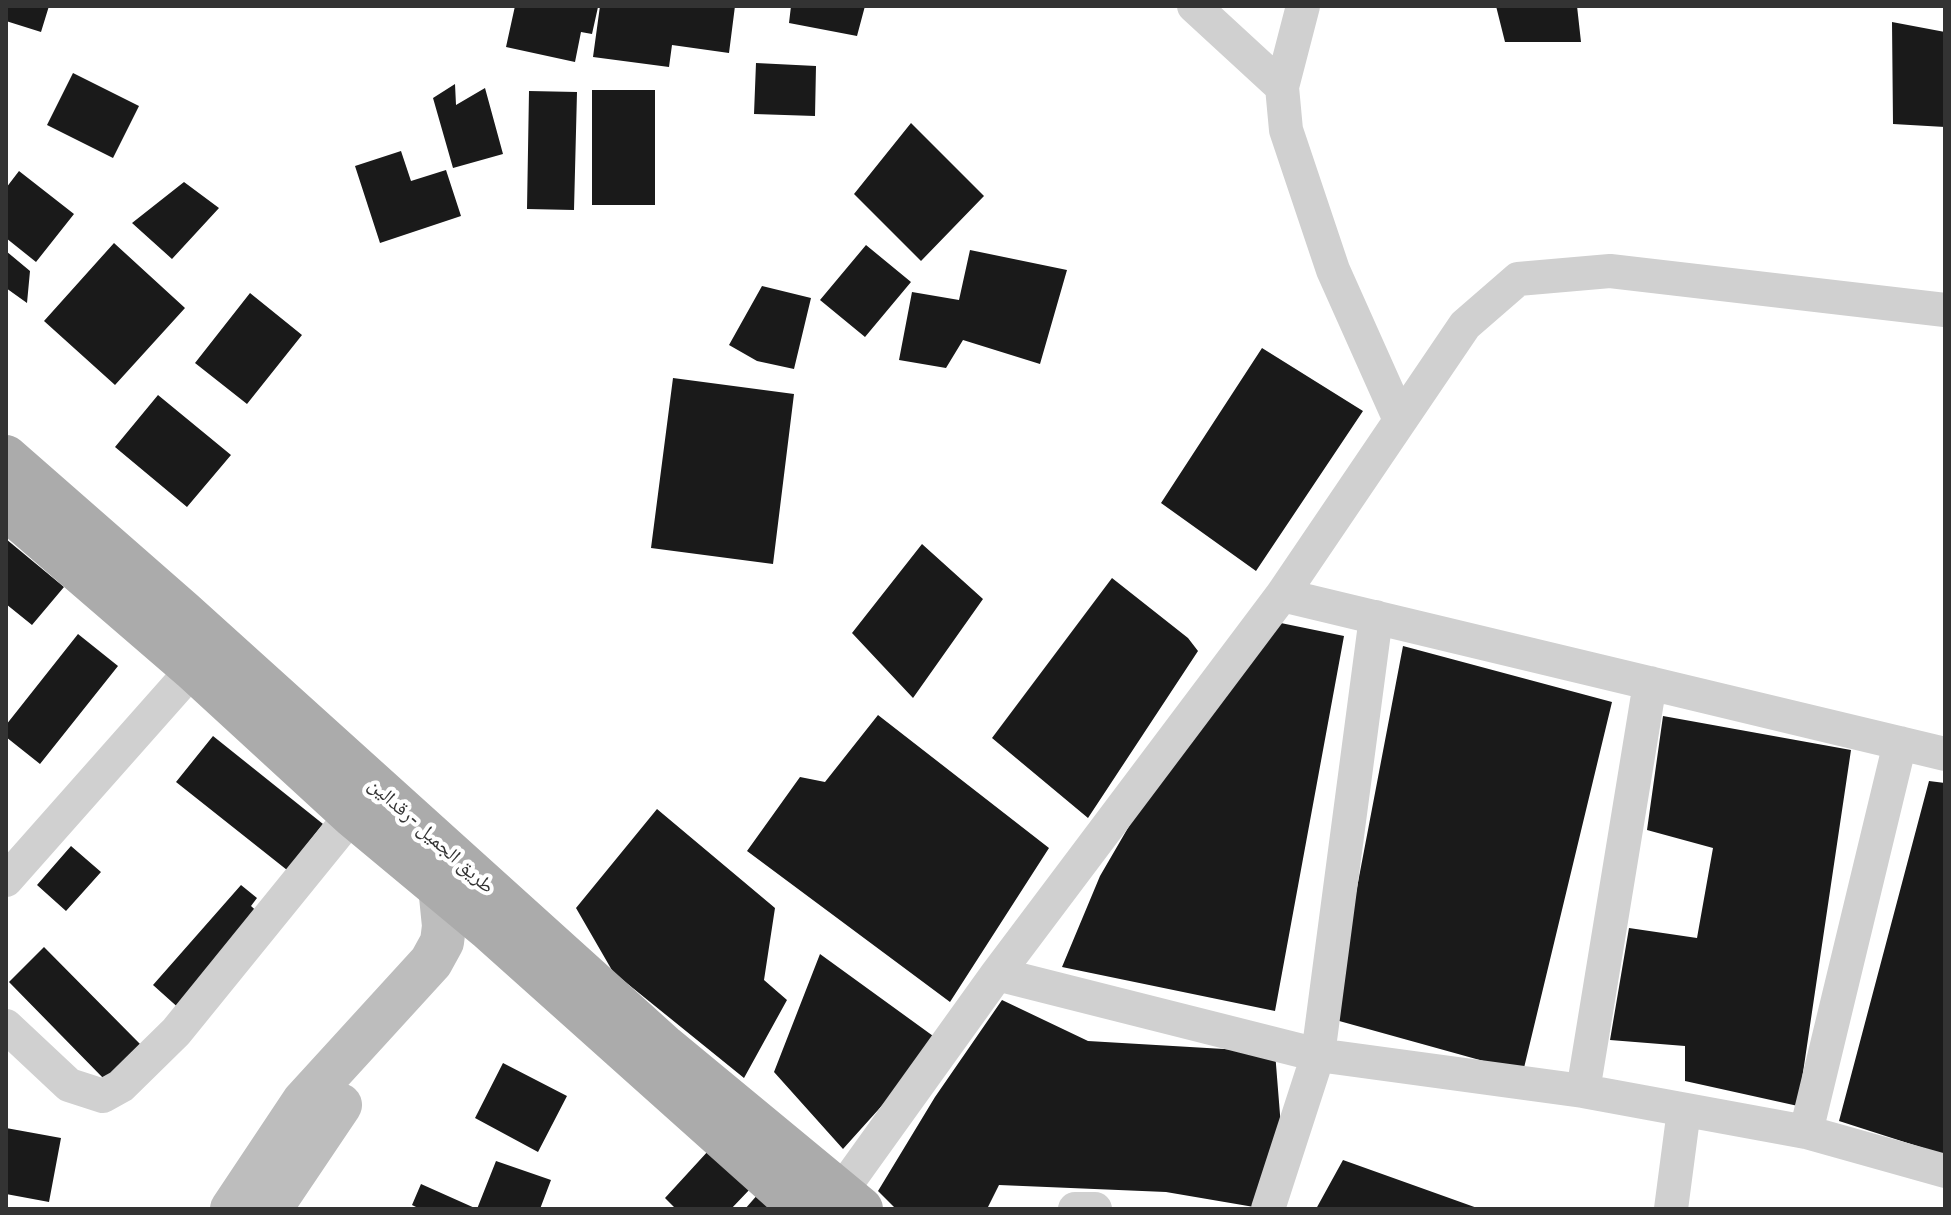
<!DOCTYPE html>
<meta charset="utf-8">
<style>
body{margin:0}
#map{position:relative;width:1951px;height:1215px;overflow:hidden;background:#fff;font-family:"IBM Plex Sans",sans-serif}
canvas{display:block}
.frame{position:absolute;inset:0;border:8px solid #333;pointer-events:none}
</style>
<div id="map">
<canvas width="1951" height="1215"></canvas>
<div class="frame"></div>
</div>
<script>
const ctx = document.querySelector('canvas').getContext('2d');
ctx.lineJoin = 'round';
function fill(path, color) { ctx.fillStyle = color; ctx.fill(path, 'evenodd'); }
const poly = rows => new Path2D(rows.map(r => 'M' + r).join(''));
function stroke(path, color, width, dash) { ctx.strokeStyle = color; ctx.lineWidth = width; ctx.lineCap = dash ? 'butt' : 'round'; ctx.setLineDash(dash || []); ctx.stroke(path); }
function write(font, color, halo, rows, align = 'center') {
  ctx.font = font + ' "IBM Plex Sans","Noto Naskh Arabic",sans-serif'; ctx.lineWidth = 8; ctx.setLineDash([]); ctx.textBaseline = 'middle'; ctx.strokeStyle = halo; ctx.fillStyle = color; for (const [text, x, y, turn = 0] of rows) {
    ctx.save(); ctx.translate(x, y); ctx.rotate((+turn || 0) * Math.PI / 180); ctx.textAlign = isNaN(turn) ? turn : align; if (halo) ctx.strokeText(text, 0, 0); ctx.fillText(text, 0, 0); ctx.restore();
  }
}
const building = poly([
 [6,6,49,6,41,32,6,21],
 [515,6,594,6,598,7,592,34,581,32,575,62,506,47],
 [600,6,735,6,729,53,672,45,669,67,593,57],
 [791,6,865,6,857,36,789,23],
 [1496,6,1577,6,1581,42,1505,42],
 [1892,22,1945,32,1945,127,1893,124],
 [756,63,816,66,815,116,754,114],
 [73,73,139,106,113,158,47,125],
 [455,84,456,105,485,88,503,154,453,168,433,98],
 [592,90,655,90,655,205,592,205],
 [529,91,577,92,574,210,527,209],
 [911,123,984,196,921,261,854,194],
 [401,151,411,181,446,170,461,216,380,243,355,166],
 [19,171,74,214,36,262,6,238,6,188],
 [184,182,219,208,172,259,132,223],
 [114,243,185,308,115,385,44,321],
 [866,245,911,282,865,337,820,300],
 [970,250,1067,270,1040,364,963,340,946,368,899,360,912,292,959,300],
 [6,251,30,271,27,303,6,288],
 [762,286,811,298,794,369,757,361,729,345],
 [250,293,302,335,247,404,195,363],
 [1262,348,1363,411,1256,571,1161,503],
 [673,378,794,394,773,564,651,548],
 [158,395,231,455,187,507,115,447],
 [6,539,64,587,32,625,6,604],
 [922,544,983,599,913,698,852,633],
 [1112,578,1188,638,1198,651,1088,818,992,738],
 [1271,621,1344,636,1275,1011,1062,967,1100,876,1157,778],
 [78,634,118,666,40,764,6,737,6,725],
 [1403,646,1612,702,1523,1072,1332,1019],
 [878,715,1049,848,950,1002,747,851,800,777,825,782],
 [1663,716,1851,750,1798,1106,1685,1081,1685,1046,1610,1040,1629,928,1697,938,1713,848,1647,830],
 [213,736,323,824,287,870,176,782],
 [1929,781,1945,783,1945,1155,1839,1121],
 [657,809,775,908,764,980,787,1000,744,1078,613,972,576,908],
 [71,846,101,872,66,911,37,885],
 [241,885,257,898,251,906,264,918,182,1011,153,985],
 [44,947,141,1045,105,1080,9,982],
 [820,954,940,1041,843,1149,774,1072],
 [1002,1000,1088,1041,1275,1052,1281,1127,1254,1207,1166,1192,999,1185,987,1209,896,1209,878,1191,935,1097],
 [503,1063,567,1096,538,1152,475,1118],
 [6,1128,61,1138,49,1202,6,1194],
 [709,1150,751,1188,731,1209,676,1209,665,1198],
 [1343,1160,1480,1209,1316,1209],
 [496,1161,551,1180,540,1209,420,1209,412,1205,421,1184,477,1209],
 [759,1193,777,1209,745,1209]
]);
const street = poly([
 [1194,6,1282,87],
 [1303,6,1282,87,1286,130,1333,270,1400,420],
 [1282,595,1945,754],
 [1650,683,1583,1091,1806,1132,1945,1171],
 [6,880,193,669],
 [997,974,1318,1055,1583,1091],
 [6,1026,69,1085,103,1096,121,1086,176,1032,352,815],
 [1806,1132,1900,743],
 [842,1190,997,974,1282,595,1465,325,1518,279,1610,271,1945,310],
 [1075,1209,1095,1209],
 [1268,1209,1318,1055,1376,617],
 [1671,1209,1684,1110]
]);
const secondary = poly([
 [232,1209,304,1101,431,962,442,942,444,926,440,886],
 [270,1209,340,1105]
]);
const primary = poly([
 [6,457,183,612,665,1047,861,1209],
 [6,508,193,669,352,815,489,929,802,1209]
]);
const streetNames = [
 ["طريق الجميل -رقدالين",431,836,42]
];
fill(building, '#1a1a1a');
stroke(street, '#d0d0d0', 34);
stroke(secondary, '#bdbdbd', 44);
stroke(primary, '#ababab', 44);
write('20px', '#333', '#fff', streetNames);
</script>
